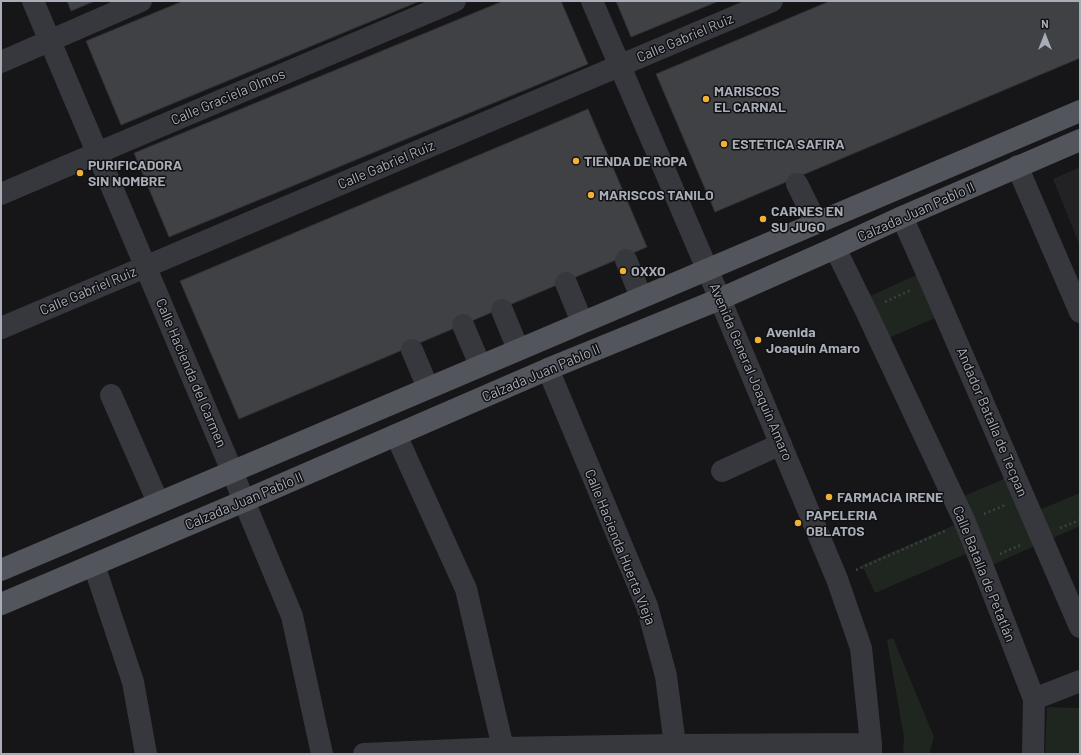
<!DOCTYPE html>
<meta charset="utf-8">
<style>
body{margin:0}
#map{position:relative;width:1081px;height:755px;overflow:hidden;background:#161618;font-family:Barlow,sans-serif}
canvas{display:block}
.frame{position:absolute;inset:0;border:2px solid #a8adb8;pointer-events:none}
.north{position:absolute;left:1025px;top:16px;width:40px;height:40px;-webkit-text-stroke:3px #111113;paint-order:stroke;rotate:0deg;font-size:11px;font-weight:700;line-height:16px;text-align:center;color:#a8adb8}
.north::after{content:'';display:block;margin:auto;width:14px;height:18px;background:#a8adb8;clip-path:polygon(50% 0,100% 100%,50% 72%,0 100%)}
</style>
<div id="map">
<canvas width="1081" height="755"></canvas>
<div class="frame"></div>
<div class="north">N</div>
</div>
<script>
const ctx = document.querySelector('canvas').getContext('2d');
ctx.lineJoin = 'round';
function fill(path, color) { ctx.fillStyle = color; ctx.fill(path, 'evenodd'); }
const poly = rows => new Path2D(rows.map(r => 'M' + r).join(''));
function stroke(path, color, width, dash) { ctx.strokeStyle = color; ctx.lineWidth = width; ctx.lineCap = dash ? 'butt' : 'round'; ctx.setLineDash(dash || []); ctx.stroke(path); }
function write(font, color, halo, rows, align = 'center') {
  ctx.font = font + ' Barlow,sans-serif'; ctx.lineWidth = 3; ctx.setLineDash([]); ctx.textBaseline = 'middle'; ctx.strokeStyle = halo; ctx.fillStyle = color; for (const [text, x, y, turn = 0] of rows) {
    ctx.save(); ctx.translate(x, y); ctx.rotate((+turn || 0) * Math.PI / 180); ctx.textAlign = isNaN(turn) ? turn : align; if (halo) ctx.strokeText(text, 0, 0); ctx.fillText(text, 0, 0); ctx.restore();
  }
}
const built = poly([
 [1080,167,1080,246,1053,179]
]);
const green = poly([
 [921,273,940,316,886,339,868,297],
 [1022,471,1039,510,1080,493,1080,526,976,572,968,553,875,593,862,565,957,524,948,503],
 [893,638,934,737,929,754,903,754,904,737,887,640],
 [1047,707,1080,708,1080,754,1045,754]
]);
const building = poly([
 [67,1,95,1,71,11,67,1],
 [183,1,420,1,121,125,86,41,183,1],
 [503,1,561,1,588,64,169,237,134,153,503,1],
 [616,1,719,1,631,37,616,1],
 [830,1,1080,1,1080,58,715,212,656,74,830,1],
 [588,109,647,247,239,419,180,281,588,109]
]);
const path = poly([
 [885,302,911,290],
 [984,514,1005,505],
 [1060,528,1080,520],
 [1000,554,1023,544],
 [856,570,947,530]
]);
const minor = poly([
 [33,1,232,471,244,501,292,616,322,754],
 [592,1,720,299,837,579,861,648,871,744,871,754],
 [1,62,141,1],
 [1017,166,1080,312],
 [797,184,816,222],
 [1,194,455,1],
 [902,217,930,280,1080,627],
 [835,248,866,311,965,522,981,562,1034,699,1033,754],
 [626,260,641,297],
 [566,283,582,322],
 [502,310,518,349],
 [463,325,480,365],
 [1,328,772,1],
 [412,350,428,388],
 [548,369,647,606,666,676,675,745,674,754],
 [111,395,158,502],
 [396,435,466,589,503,748,502,754],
 [722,471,781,444],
 [94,565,133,682,146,754],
 [1034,699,1080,681],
 [364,754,503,748,675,745,871,744]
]);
const major = poly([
 [1,570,1080,111],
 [1,604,244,501,548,369,720,299,835,248,902,217,1080,140]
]);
const markers = [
 [706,99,4,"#f2b134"],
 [724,144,4,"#f2b134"],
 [576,161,4,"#f2b134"],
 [80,173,4,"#f2b134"],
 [591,195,4,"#f2b134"],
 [763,219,4,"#f2b134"],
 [623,271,4,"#f2b134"],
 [758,340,4,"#f2b134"],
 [829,497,4,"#f2b134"],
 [798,523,4,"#f2b134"]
];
const streetNames = [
 ["Calle Gabriel Ruiz",685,38,-23],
 ["Calle Graciela Olmos",228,97,-23],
 ["Calle Gabriel Ruiz",386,165,-23],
 ["Calzada Juan Pablo II",916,212,-24],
 ["Calle Gabriel Ruiz",88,291,-23],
 ["Avenida General Joaquín Amaro",751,372,67],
 ["Calle Hacienda del Carmen",191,373,67],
 ["Calzada Juan Pablo II",541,373,-23],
 ["Andador Batalla de Tecpan",992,422,67],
 ["Calzada Juan Pablo II",244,501,-23],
 ["Calle Hacienda Huerta Vieja",620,547,68],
 ["Calle Batalla de Petatlán",984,574,68]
];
const poiNames = [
 ["MARISCOS",714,91],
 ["EL CARNAL",714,107],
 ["ESTETICA SAFIRA",732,144],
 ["TIENDA DE ROPA",584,161],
 ["PURIFICADORA",88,165],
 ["SIN NOMBRE",88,181],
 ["MARISCOS TANILO",599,195],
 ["CARNES EN",771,211],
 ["SU JUGO",771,227],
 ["OXXO",631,271],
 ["Avenida",766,332],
 ["Joaquín Amaro",766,348],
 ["FARMACIA IRENE",837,497],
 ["PAPELERIA",806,515],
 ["OBLATOS",806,531]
];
fill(built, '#222225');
fill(green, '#1e261f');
fill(building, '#404145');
stroke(building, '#303034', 1);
stroke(path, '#3d3f44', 2.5, [2, 3]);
stroke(minor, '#37383d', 22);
stroke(major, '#53555c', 22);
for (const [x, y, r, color] of markers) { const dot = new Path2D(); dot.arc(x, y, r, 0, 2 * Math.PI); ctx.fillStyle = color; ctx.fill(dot); stroke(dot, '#111113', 1.5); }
write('14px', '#a8adb8', '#111113', streetNames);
write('bold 14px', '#a8adb8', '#111113', poiNames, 'left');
</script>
